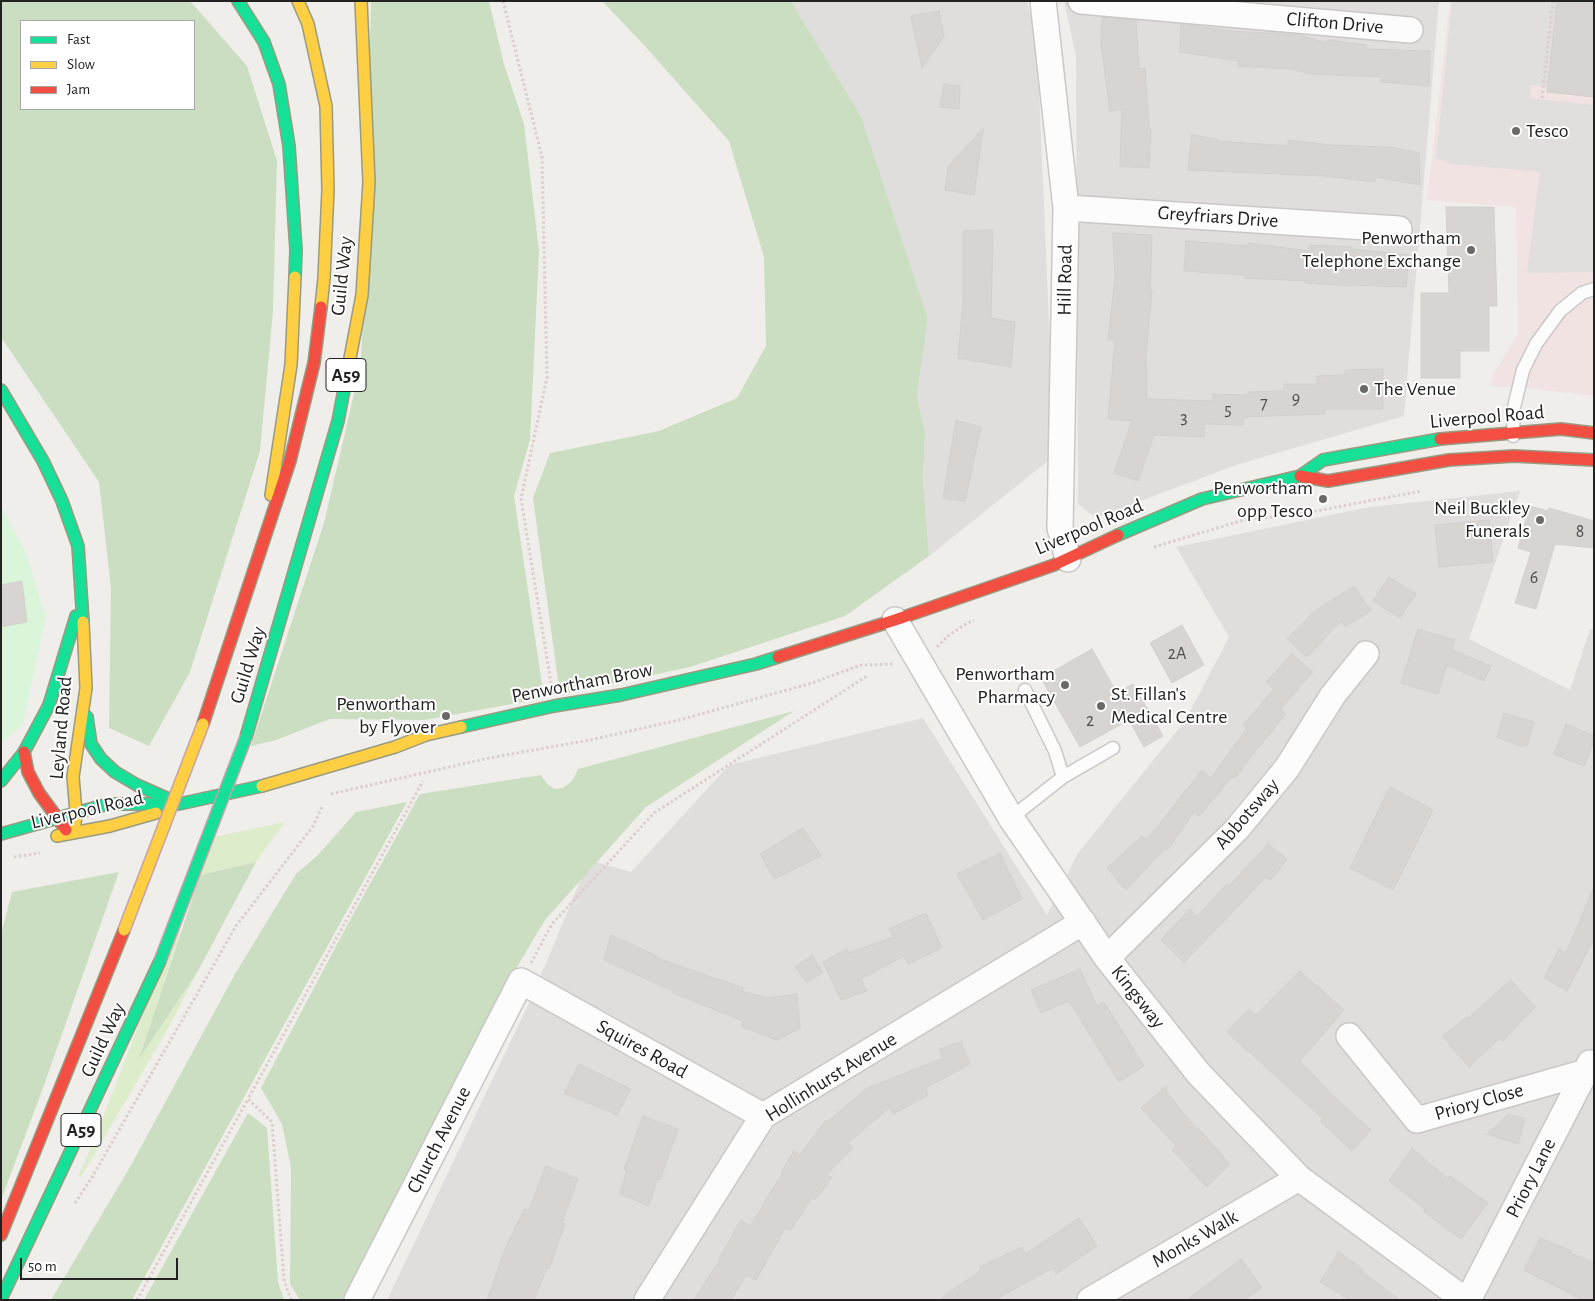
<!DOCTYPE html>
<style>
body{margin:0}
#map{position:relative;width:1595px;height:1301px;overflow:hidden;background:#f0eeeb;font-family:"Alegreya Sans",sans-serif}
canvas{display:block}
.frame{position:absolute;inset:0;border:2px solid #222;pointer-events:none}
.legend{position:absolute;left:20px;top:20px;width:175px;height:90px;box-sizing:border-box;background:#fff;border:1px solid #a7a7a7;margin:0;padding:6px 9px;list-style:none;font-size:15px;color:#222}
.legend li{display:flex;align-items:center;gap:10px;height:25px}
.legend b{width:25px;border:1px solid #a7a7a7}
.scale{position:absolute;left:20px;top:1258px;width:158px;height:22px;box-sizing:border-box;border:2px solid #222;border-top:0;padding-left:6px;font-size:15px;line-height:18px;white-space:nowrap;color:#222;-webkit-text-stroke:4px #fff;paint-order:stroke}
</style>
<div id="map">
<canvas width="1595" height="1301"></canvas>
<div class="frame"></div>
<ul class="legend">
<li><b style="height:6px;background:#16e098"></b>Fast</li>
<li><b style="height:6px;background:#ffcf43"></b>Slow</li>
<li><b style="height:6px;background:#f24e42"></b>Jam</li>
</ul>
<div class="scale">50 m</div>
</div>
<script>
const ctx = document.querySelector('canvas').getContext('2d');
ctx.lineJoin = 'round';
function fill(path, color) { ctx.fillStyle = color; ctx.fill(path, 'evenodd'); }
const poly = rows => new Path2D(rows.map(r => 'M' + r).join(''));
function stroke(path, color, width, dash) { ctx.strokeStyle = color; ctx.lineWidth = width; ctx.lineCap = dash ? 'butt' : 'round'; ctx.setLineDash(dash || []); ctx.stroke(path); }
function write(font, color, halo, rows, align = 'center') {
  ctx.font = font + ' "Alegreya Sans",sans-serif'; ctx.lineWidth = 4; ctx.setLineDash([]); ctx.textBaseline = 'middle'; ctx.strokeStyle = halo; ctx.fillStyle = color; for (const [text, x, y, turn = 0] of rows) {
    ctx.save(); ctx.translate(x, y); ctx.rotate((+turn || 0) * Math.PI / 180); ctx.textAlign = isNaN(turn) ? turn : align; if (halo) ctx.strokeText(text, 0, 0); ctx.fillText(text, 0, 0); ctx.restore();
  }
}
const residential = poly([
 [791,1,1027,1,1037,43,1050,346,1048,461,929,556,923,480,925,433,917,396,928,318,861,116],
 [1064,1,1439,1,1404,416,1236,465,1096,518,1078,504,1076,56],
 [1520,491,1469,639,1570,690,1590,629,1594,630,1594,1300,387,1300,531,999,589,860,631,872,729,765,923,718,1047,915,1078,853,1185,721,1229,637,1176,547,1370,507]
]);
const commercial = poly([
 [1450,1,1594,1,1594,396,1526,388,1491,386,1494,373,1518,334,1516,207,1427,200]
]);
const grass = poly([
 [285,822,256,862,200,875,214,837],
 [181,930,140,1057,198,971,169,1027,81,1177,78,1176,93,1143,175,931]
]);
const forest = poly([
 [1,1,190,1,247,66,277,161,273,311,260,451,190,672,149,746,109,728,111,588,99,482,1,337],
 [21,21,194,21,194,109,21,109],
 [371,1,489,1,504,64,524,124,539,251,530,440,514,496,544,698,425,720,330,719,276,740,251,746,324,523,361,364],
 [602,1,791,1,861,116,928,318,917,396,925,433,923,480,929,556,845,616,690,667,560,695,533,498,550,453,659,431,737,398,766,346,764,257,729,141,643,44],
 [794,711,646,807,545,920,517,967,439,1128,351,1300,300,1300,290,1284,291,1168,282,1124,261,1088,344,931,420,794,541,775,547,784,555,789,563,788,572,781,578,769],
 [407,802,132,1300,51,1300,130,1167,235,974,296,874,318,855,356,812],
 [256,862,198,971,139,1059,200,875],
 [119,872,43,1088,1,1200,1,934,12,892],
 [248,1113,267,1128,278,1282,284,1300,144,1300]
]);
const park = poly([
 [1,506,26,553,46,617,23,724,1,744]
]);
const parking = poly([
 [1452,1,1557,1,1548,87,1531,85,1530,96,1536,99,1594,105,1594,272,1527,273,1540,172,1453,164,1436,158]
]);
const building = poly([
 [1557,1,1594,1,1594,97,1547,92,1557,1],
 [939,11,944,36,922,68,911,16,939,11],
 [1102,17,1136,20,1139,69,1145,68,1149,129,1151,129,1149,168,1120,166,1122,109,1110,111,1101,45,1102,17],
 [1181,24,1231,31,1299,35,1327,43,1328,40,1366,45,1365,49,1430,51,1429,86,1381,82,1381,77,1310,74,1291,69,1238,66,1239,61,1180,52,1181,24],
 [944,84,960,86,959,109,940,107,944,84],
 [983,129,974,195,945,190,948,166,983,129],
 [1192,135,1217,139,1217,141,1288,146,1288,140,1331,145,1390,147,1419,153,1420,185,1375,177,1375,182,1324,176,1188,170,1192,135],
 [1446,207,1494,207,1497,306,1489,306,1489,351,1460,351,1460,378,1421,378,1421,293,1449,293,1446,207],
 [993,230,991,318,1015,322,1011,367,958,358,963,302,963,231,993,230],
 [1113,233,1152,235,1150,290,1152,290,1146,356,1147,399,1213,401,1213,394,1248,395,1248,392,1284,391,1284,384,1317,384,1317,376,1345,375,1345,370,1383,369,1383,409,1325,409,1325,414,1244,417,1243,425,1204,424,1204,437,1154,435,1138,481,1114,473,1132,421,1108,419,1115,340,1108,340,1115,278,1113,233],
 [1186,241,1248,246,1248,243,1309,251,1310,245,1352,247,1352,249,1409,255,1406,287,1350,285,1350,286,1305,283,1306,281,1244,278,1245,275,1184,271,1186,241],
 [956,420,981,427,965,501,943,498,956,420],
 [1530,506,1548,511,1549,508,1594,521,1594,548,1555,544,1536,609,1515,603,1531,552,1518,548,1530,506],
 [1489,520,1493,562,1439,567,1435,525,1489,520],
 [1389,577,1416,594,1400,618,1373,601,1389,577],
 [22,581,27,622,1,627,1,585,22,581],
 [1354,586,1371,611,1345,627,1341,621,1307,657,1287,639,1312,613,1354,586],
 [1182,625,1204,665,1172,683,1150,643,1182,625],
 [1418,629,1455,640,1452,650,1491,666,1484,681,1447,665,1438,694,1401,683,1418,629],
 [1092,649,1117,693,1133,684,1163,736,1144,747,1129,720,1080,747,1041,678,1092,649],
 [1292,654,1313,672,1280,709,1286,714,1254,753,1235,778,1233,776,1199,816,1194,812,1168,850,1165,848,1126,890,1107,868,1142,836,1147,840,1202,770,1211,778,1247,728,1243,725,1274,689,1266,682,1292,654],
 [1504,713,1534,722,1527,746,1520,746,1497,737,1504,713],
 [1566,724,1594,736,1594,741,1584,766,1554,754,1566,724],
 [1390,787,1433,810,1393,890,1350,868,1390,787],
 [803,828,821,856,774,879,760,854,803,828],
 [1268,844,1287,859,1271,880,1266,877,1184,963,1161,940,1190,909,1197,916,1227,884,1229,886,1268,844],
 [1000,853,1022,899,983,920,957,874,1000,853],
 [1594,887,1594,939,1567,991,1544,978,1559,949,1566,953,1594,887],
 [926,913,942,948,908,964,904,956,861,979,867,991,841,1000,823,962,847,949,849,953,893,937,889,929,926,913],
 [611,935,657,956,657,958,743,988,742,991,767,998,797,994,800,1028,777,1040,742,1027,743,1021,673,993,673,991,604,960,611,935],
 [812,955,823,972,807,983,795,967,812,955],
 [1080,969,1097,1006,1104,1002,1144,1066,1119,1082,1069,1001,1041,1013,1031,990,1080,969],
 [1300,971,1344,1010,1300,1061,1334,1097,1371,1130,1352,1151,1321,1122,1323,1119,1227,1032,1249,1009,1256,1015,1300,971],
 [1511,980,1535,1007,1503,1041,1500,1038,1469,1067,1442,1036,1467,1017,1468,1018,1511,980],
 [961,1042,970,1064,926,1088,928,1095,893,1114,890,1107,848,1143,853,1148,827,1174,832,1178,815,1200,812,1197,790,1231,785,1228,756,1280,746,1275,731,1300,694,1300,720,1260,719,1259,741,1220,750,1226,782,1174,781,1173,794,1150,800,1155,826,1120,827,1122,866,1089,943,1058,939,1049,961,1042],
 [579,1064,631,1089,617,1115,564,1093,579,1064],
 [1166,1086,1166,1091,1196,1129,1198,1128,1230,1164,1207,1187,1172,1150,1176,1146,1141,1108,1166,1086],
 [1508,1114,1525,1119,1518,1144,1487,1134,1508,1114],
 [643,1116,678,1129,660,1180,657,1179,649,1206,620,1194,627,1170,624,1169,643,1116],
 [1412,1148,1448,1179,1450,1176,1488,1203,1461,1239,1423,1211,1425,1209,1389,1181,1412,1148],
 [546,1166,578,1179,562,1223,565,1224,549,1269,547,1268,534,1300,487,1300,505,1249,524,1209,529,1210,546,1166],
 [1079,1218,1097,1246,1056,1274,1053,1268,994,1300,939,1300,981,1270,979,1267,1022,1247,1025,1254,1079,1218],
 [1540,1238,1572,1251,1571,1253,1594,1263,1594,1300,1583,1300,1524,1270,1540,1238],
 [1339,1252,1363,1269,1361,1271,1400,1300,1350,1300,1320,1282,1339,1252],
 [1241,1259,1262,1288,1244,1300,1187,1300,1241,1259]
]);
const path = poly([
 [503,1,542,157,547,377,521,499,551,683],
 [1542,98,1553,1],
 [1154,547,1247,519,1290,516,1421,491],
 [937,647,948,636,964,625,974,620],
 [331,794,489,758,590,740,683,719,812,683,861,665,894,664],
 [14,857,40,853],
 [531,963,552,924,654,813,867,676],
 [75,1203,91,1179,236,926,313,826,322,807],
 [137,1300,248,1099],
 [291,1300,284,1280,272,1122,248,1099,423,781]
]);
const lane = poly([
 [1513,436,1514,407,1523,370,1536,344,1560,311,1582,293,1594,289],
 [1063,777,1113,748],
 [1011,818,1063,777,1055,751,1025,690]
]);
const street = poly([
 [1043,1,1066,208,1060,528,1068,559],
 [1081,1,1410,30],
 [1066,208,1399,229],
 [895,620,1011,818,1107,958,1199,1074,1299,1178,1465,1300],
 [1107,958,1237,829,1287,768,1333,695,1366,654],
 [1349,1036,1417,1120,1586,1072],
 [357,1300,521,981,763,1116],
 [647,1300,763,1116,1083,922],
 [1090,1300,1299,1178],
 [1468,1300,1590,1063]
]);
const fast = poly([
 [238,1,264,42,279,84,289,146,296,250,295,277],
 [1,390,43,461,62,501,78,546,83,622],
 [1118,535,1202,499,1300,476,1323,460,1440,439],
 [87,717,91,744,101,759,115,772,137,785,171,800],
 [461,727,554,706,621,695,756,664,778,657],
 [246,737,338,421,347,374],
 [1,781,24,752,49,705,76,616],
 [1,834,108,804,179,804,262,786],
 [1,1299,160,961]
]);
const slow = poly([
 [298,1,308,24,326,106,328,190,324,278,321,307],
 [347,374,362,295,369,182,361,1],
 [271,495,291,365,295,277],
 [262,786,395,747,426,735,461,727],
 [72,833,75,825,76,812,73,777,86,688,83,622],
 [57,836,110,826,156,813]
]);
const jam = poly([
 [1440,439,1561,429,1594,433],
 [1300,476,1328,481,1449,460,1514,456,1594,460],
 [778,657,895,620,1054,565,1118,535],
 [203,724,290,461,314,363,321,307],
 [24,752,28,772,39,793,66,830],
 [1,1235,124,930]
]);
const fastBridge = poly([
 [160,961,246,737]
]);
const slowBridge = poly([
 [124,930,203,724]
]);
const markers = [
 [1516,131,5,"#6a6968"],
 [1471,250,5,"#6a6968"],
 [1364,389,5,"#6a6968"],
 [1323,499,5,"#6a6968"],
 [1540,520,5,"#6a6968"],
 [1065,685,5,"#6a6968"],
 [1101,706,5,"#6a6968"],
 [446,716,5,"#6a6968"]
];
const numberNames = [
 ["9",1296,399],
 ["7",1264,404],
 ["5",1228,410],
 ["3",1184,418],
 ["8",1580,532],
 ["6",1534,578],
 ["2A",1177,654],
 ["2",1090,721]
];
const shields = [
 [346,375,40],
 [81,1130,40]
];
const shieldNames = [
 ["A59",346,375],
 ["A59",81,1130]
];
const streetNames = [
 ["Clifton Drive",1335,23,5],
 ["Greyfriars Drive",1218,217,4],
 ["Guild Way",342,276,-84],
 ["Hill Road",1065,280,-89],
 ["Liverpool Road",1487,417,-5],
 ["Liverpool Road",1089,527,-23],
 ["Guild Way",248,665,-73],
 ["Penwortham Brow",582,683,-11],
 ["Leyland Road",61,728,-85],
 ["Liverpool Road",87,810,-13],
 ["Abbotsway",1247,814,-49],
 ["Kingsway",1138,997,52],
 ["Guild Way",103,1040,-65],
 ["Squires Road",642,1049,29],
 ["Hollinhurst Avenue",831,1077,-32],
 ["Priory Close",1479,1102,-16],
 ["Church Avenue",439,1140,-63],
 ["Priory Lane",1531,1178,-63],
 ["Monks Walk",1195,1239,-30]
];
const poiNames = [
 ["Tesco",1526,131,"left"],
 ["Penwortham",1461,238],
 ["Telephone Exchange",1461,261],
 ["The Venue",1374,389,"left"],
 ["Penwortham",1313,488],
 ["opp Tesco",1313,511],
 ["Neil Buckley",1530,508],
 ["Funerals",1530,531],
 ["Penwortham",1055,674],
 ["Pharmacy",1055,697],
 ["St. Fillan's",1111,694,"left"],
 ["Medical Centre",1111,717,"left"],
 ["Penwortham",436,704],
 ["by Flyover",436,727]
];
fill(residential, '#dfdedc');
fill(commercial, '#f1e3e1');
fill(grass, '#ddeccb');
fill(forest, '#cbdec1');
fill(park, '#daf5da');
fill(parking, '#e0dfde');
fill(building, '#d7d4d2');
stroke(building, '#d3d0cc', 1);
stroke(lane, '#c9c8c7', 15);
stroke(street, '#c9c8c7', 28);
stroke(fast, '#999a82', 14);
stroke(slow, '#999a82', 14);
stroke(jam, '#999a82', 14);
stroke(path, '#dccecd', 3, [2.5, 2.5]);
stroke(lane, '#fdfcfc', 12);
stroke(street, '#fdfcfc', 25);
stroke(fast, '#16e098', 11);
stroke(slow, '#ffcf43', 11);
stroke(jam, '#f24e42', 11);
stroke(fastBridge, '#c5a2ac', 14, []);
stroke(slowBridge, '#c5a2ac', 14, []);
stroke(fastBridge, '#16e098', 11);
stroke(slowBridge, '#ffcf43', 11);
for (const [x, y, r, color] of markers) { const dot = new Path2D(); dot.arc(x, y, r, 0, 2 * Math.PI); ctx.fillStyle = color; ctx.fill(dot); stroke(dot, '#fff', 2); }
write('18px', '#4f4e4e', null, numberNames);
for (const [x, y, w] of shields) { const box = new Path2D(); box.roundRect(x - w / 2, y - 16.5, w, 33, 4); ctx.fillStyle = '#fff'; ctx.fill(box); stroke(box, '#222', 1); }
write('bold 19px', '#222', null, shieldNames);
write('20px', '#222', '#fff', streetNames);
write('20px', '#222', '#fff', poiNames, 'right');
</script>
